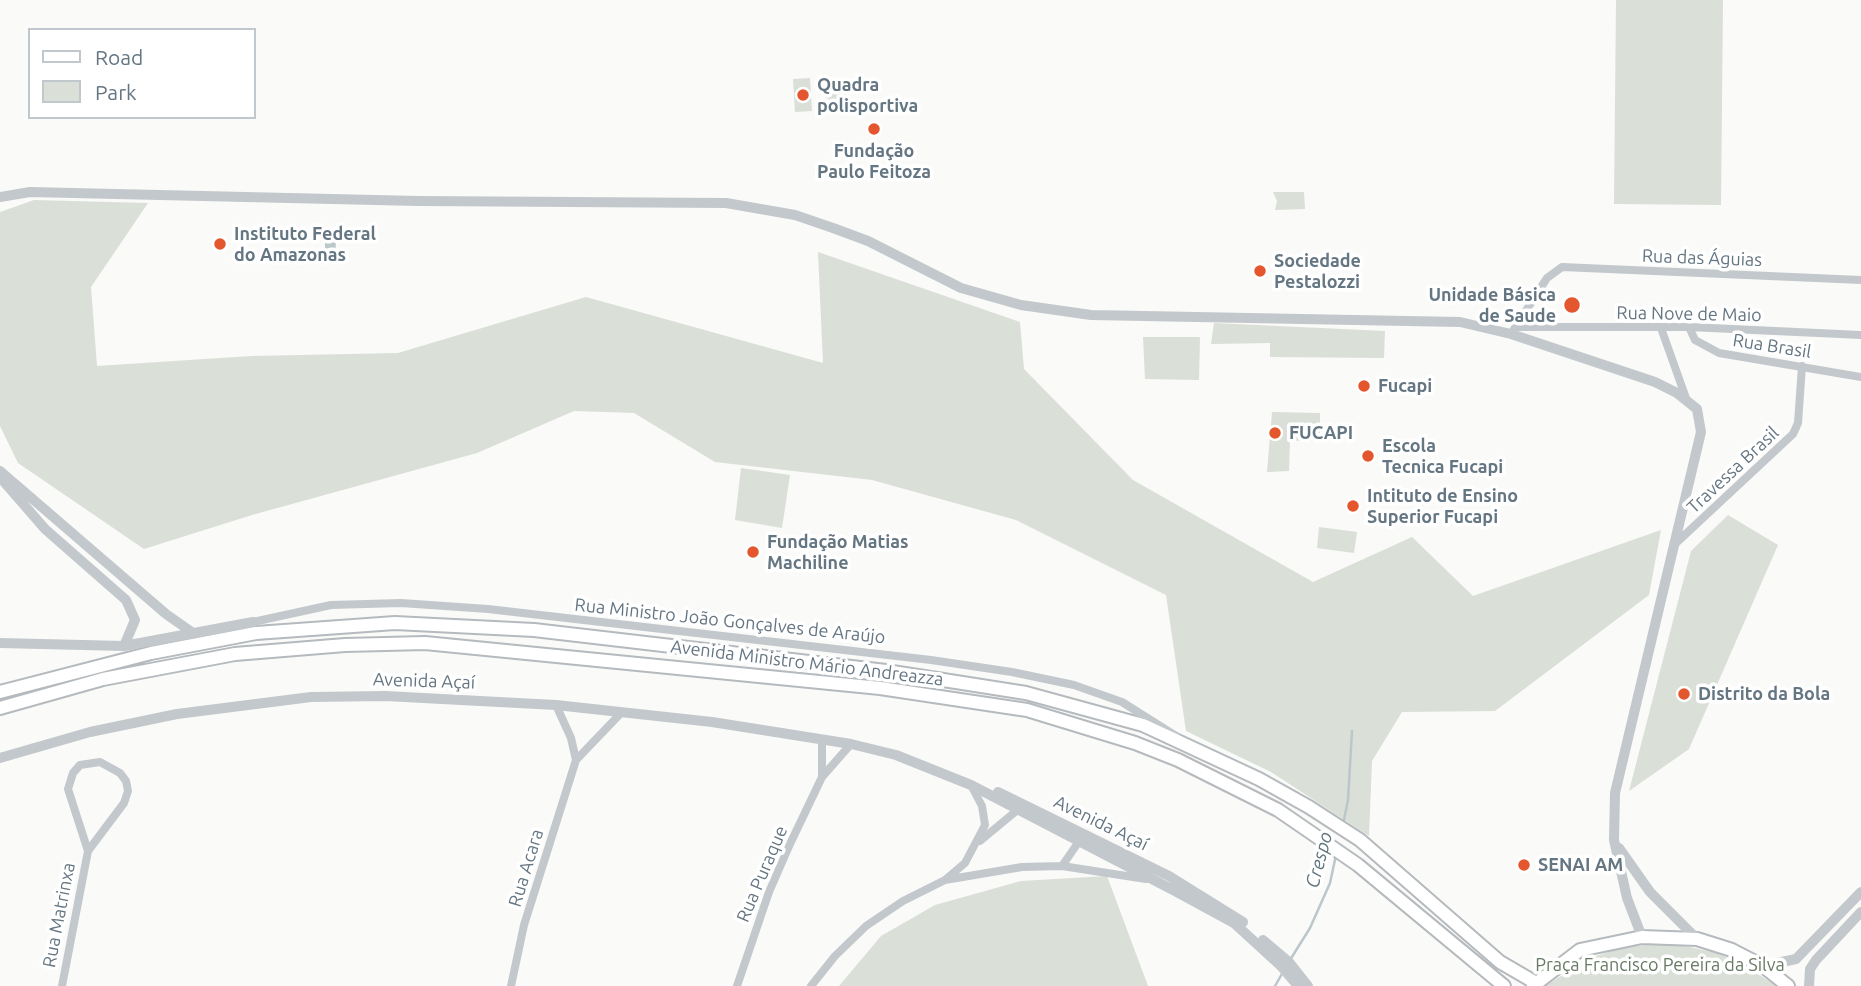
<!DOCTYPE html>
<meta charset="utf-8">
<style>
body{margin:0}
#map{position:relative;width:1861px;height:986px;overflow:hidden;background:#fafaf8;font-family:Ubuntu,sans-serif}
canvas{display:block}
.legend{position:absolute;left:28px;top:28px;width:228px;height:91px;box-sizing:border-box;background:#fff;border:2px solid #c1c8cd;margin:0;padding:9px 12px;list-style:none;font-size:21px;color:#657683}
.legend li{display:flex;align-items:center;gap:14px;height:35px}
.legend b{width:35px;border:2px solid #c1c8cd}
</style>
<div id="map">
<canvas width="1861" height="986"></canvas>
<ul class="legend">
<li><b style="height:9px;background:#fff"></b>Road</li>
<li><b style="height:19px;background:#dadfd7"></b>Park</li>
</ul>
</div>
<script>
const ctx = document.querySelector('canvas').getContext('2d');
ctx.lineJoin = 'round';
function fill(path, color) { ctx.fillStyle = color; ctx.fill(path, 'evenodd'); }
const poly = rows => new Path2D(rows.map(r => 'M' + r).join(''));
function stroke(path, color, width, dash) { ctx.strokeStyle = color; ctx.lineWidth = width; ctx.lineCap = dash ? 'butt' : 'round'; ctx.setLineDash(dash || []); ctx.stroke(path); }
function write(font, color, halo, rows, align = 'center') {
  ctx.font = font + ' Ubuntu,sans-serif'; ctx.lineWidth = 7; ctx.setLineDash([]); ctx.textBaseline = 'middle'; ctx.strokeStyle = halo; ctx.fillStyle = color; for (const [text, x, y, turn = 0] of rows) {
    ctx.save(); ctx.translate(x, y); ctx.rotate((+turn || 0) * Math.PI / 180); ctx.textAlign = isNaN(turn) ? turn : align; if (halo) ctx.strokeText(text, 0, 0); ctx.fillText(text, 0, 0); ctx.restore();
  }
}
const green = poly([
 [1616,0,1723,0,1721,205,1614,204],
 [810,78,812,111,795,112,793,79],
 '824 90a12 12 0 1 1 24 0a12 12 0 1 1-24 0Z',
 [1273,192,1304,192,1305,209,1275,210,1277,201],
 [34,200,148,203,91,287,97,366,251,356,398,353,586,297,823,363,818,252,1020,322,1024,369,1133,480,1313,582,1412,537,1473,596,1661,530,1649,595,1495,711,1402,712,1372,761,1369,836,1271,772,1186,731,1166,595,1016,520,872,480,715,462,634,413,574,411,477,453,252,515,144,549,18,463,0,426,0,212],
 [1214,323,1385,331,1384,358,1270,357,1270,343,1211,344],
 [1143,337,1200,337,1199,380,1145,379],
 [1272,412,1320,413,1320,440,1290,441,1289,471,1267,472],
 [741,468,790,475,782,528,735,520],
 [1728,515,1778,545,1689,749,1629,791,1691,551],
 [1319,527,1357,532,1354,553,1317,548],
 [1107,876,1148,986,839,986,881,936,935,905,1021,881],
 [1653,944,1685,946,1717,953,1746,966,1776,986,1545,986,1590,958,1621,948]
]);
const water = poly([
 [336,239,335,262,325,262,325,240]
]);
const stream = poly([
 [1343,825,1348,800,1352,731],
 [1290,960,1310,928,1330,883,1336,855],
 [1275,986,1283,972]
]);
const minor = poly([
 [1517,327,1689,327,1861,335],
 [1689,327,1695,340,1719,353,1861,377],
 [1661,328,1687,401],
 [1511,334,1547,278,1562,267,1861,280],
 [1675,544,1793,434,1798,423,1802,366],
 [253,622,331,605,401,603,488,609,931,660,1012,672,1074,685,1122,702,1176,736],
 [556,705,571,738,576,760],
 [822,740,822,777],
 [980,841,1021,807],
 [1062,866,1082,837],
 [945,880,1022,867,1062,866,1146,879],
 [62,986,88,851,124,803,128,791,126,781,120,773,100,762,80,765,73,773,68,789,88,851],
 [511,986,524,925,576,760,622,712],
 [737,986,769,892,790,844,822,777,851,744],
 [811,986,835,956,866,926,903,901,945,880,965,863,985,825,982,806,971,785]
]);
const tertiary = poly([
 [0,197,30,192,418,201,726,203,795,215,833,228,868,241,961,288,1021,305,1091,315,1460,322,1511,334,1655,382,1677,393,1697,409,1701,432,1615,793,1614,840,1627,898,1642,937],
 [0,471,166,614,193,633],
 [0,477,45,529,126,600,135,620,124,646],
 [0,643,124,646,253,622],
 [0,758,90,732,177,714,311,697,385,696,556,705,712,722,851,744,896,755,971,785,1175,891,1234,923,1281,966,1298,986],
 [998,792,1169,876,1243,922],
 [1619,848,1650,892,1697,939],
 [1263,940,1289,962,1308,986],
 [1763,966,1796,959,1861,892],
 [1809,986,1810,969,1816,960,1861,912]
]);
const primary = poly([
 [0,692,151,653,256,633,395,623,534,630,886,671,1026,693,1143,725,1259,779,1309,807,1360,840,1500,962,1536,983],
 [0,708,103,679,235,654,345,645,425,643,880,688,1027,710,1135,743,1178,760,1278,810,1358,865,1504,986],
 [1533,986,1580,950,1642,937,1697,939,1732,950,1763,966,1788,986]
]);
const markers = [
 [803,95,7,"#e4572e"],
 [874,129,7,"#e4572e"],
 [220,244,7,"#e4572e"],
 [1260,271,7,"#e4572e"],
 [1572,305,9,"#e4572e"],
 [1364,386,7,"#e4572e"],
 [1275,433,7,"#e4572e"],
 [1368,456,7,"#e4572e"],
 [1353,506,7,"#e4572e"],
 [753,552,7,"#e4572e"],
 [1684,694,7,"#e4572e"],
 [1524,865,7,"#e4572e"]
];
const poiNames = [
 ["Quadra",817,85],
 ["polisportiva",817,106],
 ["Fundação",874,151,"center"],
 ["Paulo Feitoza",874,172,"center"],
 ["Instituto Federal",234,234],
 ["do Amazonas",234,255],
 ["Sociedade",1274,261],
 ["Pestalozzi",1274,282],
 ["Unidade Básica",1556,295,"right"],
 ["de Saude",1556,316,"right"],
 ["Fucapi",1378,386],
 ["FUCAPI",1289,433],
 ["Escola",1382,446],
 ["Tecnica Fucapi",1382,467],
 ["Intituto de Ensino",1367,496],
 ["Superior Fucapi",1367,517],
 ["Fundação Matias",767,542],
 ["Machiline",767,563],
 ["Distrito da Bola",1698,694],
 ["SENAI AM",1538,865]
];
const streetNames = [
 ["Rua das Águias",1702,258,2],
 ["Rua Nove de Maio",1689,314,1],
 ["Rua Brasil",1772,346,9],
 ["Travessa Brasil",1733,470,-43],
 ["Rua Ministro João Gonçalves de Araújo",730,621,6],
 ["Avenida Ministro Mário Andreazza",807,663,7],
 ["Avenida Açaí",424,681,2],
 ["Avenida Açaí",1101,823,26],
 ["Rua Acara",526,868,-73],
 ["Rua Puraque",762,874,-67],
 ["Rua Matrinxa",59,915,-79]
];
const parkNames = [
 ["Praça Francisco Pereira da Silva",1660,965]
];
const waterNames = [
 ["Crespo",1319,860,-75]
];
fill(green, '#dadfd7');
fill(water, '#bbc7cb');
stroke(stream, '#bbc7cb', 2.5);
stroke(primary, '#b5babe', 16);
stroke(minor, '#c3c8cc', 8);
stroke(tertiary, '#c3c8cc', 10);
stroke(primary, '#fff', 12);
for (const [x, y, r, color] of markers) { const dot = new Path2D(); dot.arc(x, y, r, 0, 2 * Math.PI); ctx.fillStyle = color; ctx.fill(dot); stroke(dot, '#fff', 2.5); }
write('bold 18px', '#657683', '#fff', poiNames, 'left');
write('18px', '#657683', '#fff', streetNames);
write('18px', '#687a64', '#fff', parkNames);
write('italic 19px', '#60757c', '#fff', waterNames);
</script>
